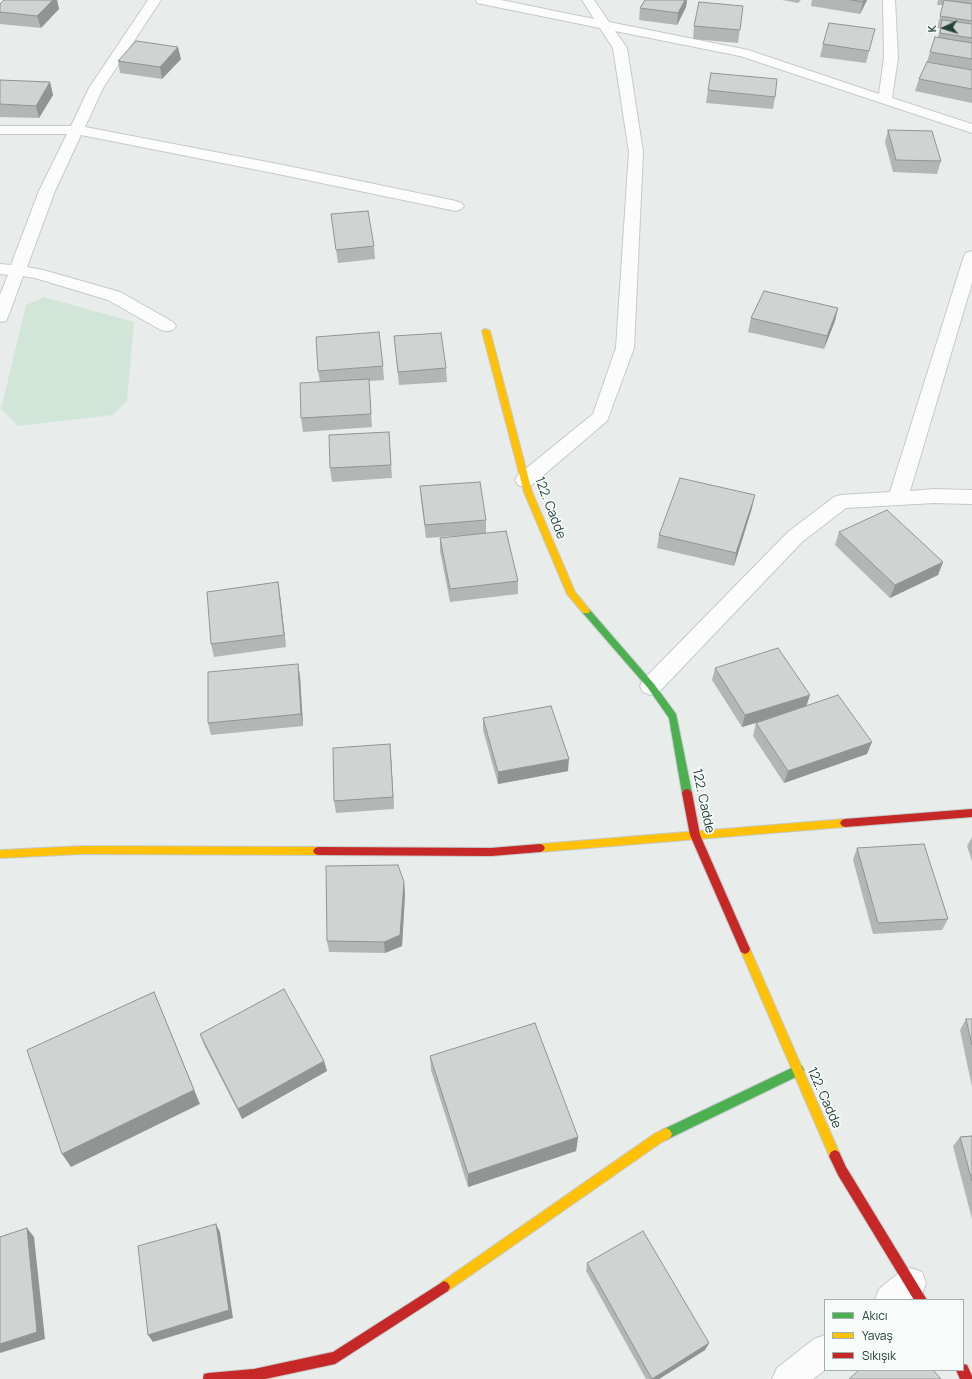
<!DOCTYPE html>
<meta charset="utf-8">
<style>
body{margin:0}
#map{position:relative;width:972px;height:1379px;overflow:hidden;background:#e8edeb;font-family:Manrope,sans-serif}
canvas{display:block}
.legend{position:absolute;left:824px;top:1299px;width:140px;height:72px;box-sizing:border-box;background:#f7fbf9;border:1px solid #a3b1ad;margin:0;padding:5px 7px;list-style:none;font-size:12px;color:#24423a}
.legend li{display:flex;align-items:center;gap:8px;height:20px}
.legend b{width:20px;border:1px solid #a3b1ad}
.north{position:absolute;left:924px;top:8px;width:40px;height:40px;-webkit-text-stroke:3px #f7fbf9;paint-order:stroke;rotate:266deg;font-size:11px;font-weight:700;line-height:16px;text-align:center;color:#24423a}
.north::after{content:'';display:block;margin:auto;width:14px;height:18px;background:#24423a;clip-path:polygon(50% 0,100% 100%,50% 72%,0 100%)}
</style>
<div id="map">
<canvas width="972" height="1379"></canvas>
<ul class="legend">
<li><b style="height:5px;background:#4caf50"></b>Akıcı</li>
<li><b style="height:5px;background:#ffc107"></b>Yavaş</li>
<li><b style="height:5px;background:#c62828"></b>Sıkışık</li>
</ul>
<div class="north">K</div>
</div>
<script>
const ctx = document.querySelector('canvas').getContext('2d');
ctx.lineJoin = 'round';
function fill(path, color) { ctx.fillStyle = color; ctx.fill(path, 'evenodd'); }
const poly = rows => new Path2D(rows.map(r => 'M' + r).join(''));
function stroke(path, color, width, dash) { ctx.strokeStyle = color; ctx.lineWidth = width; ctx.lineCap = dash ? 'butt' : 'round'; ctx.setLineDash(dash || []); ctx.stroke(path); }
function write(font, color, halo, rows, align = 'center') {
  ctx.font = font + ' Manrope,sans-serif'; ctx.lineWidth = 3.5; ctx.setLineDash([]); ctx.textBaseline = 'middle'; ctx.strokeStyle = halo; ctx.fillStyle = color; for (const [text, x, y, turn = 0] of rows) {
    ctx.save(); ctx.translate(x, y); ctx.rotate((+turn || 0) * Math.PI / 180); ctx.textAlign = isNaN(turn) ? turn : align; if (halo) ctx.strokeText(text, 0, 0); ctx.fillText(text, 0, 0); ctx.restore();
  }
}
const green = poly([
 [44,297,134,322,127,401,113,415,18,426,1,409,26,305]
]);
const street = poly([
 [148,0,161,0,103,88,85,127,283,165,456,201,461,203,464,206,461,209,456,211,283,175,81,135,55,191,27,267,43,270,120,292,173,322,176,326,173,330,167,331,161,330,108,300,35,278,23,276,8,317,6,321,0,322,0,295,8,275,0,274,0,264,11,265,39,191,67,134,0,134,0,126,71,126,89,88,148,0],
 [476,0,501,0,594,19,582,0,594,0,609,22,748,50,879,94,884,58,883,0,895,0,898,58,892,98,972,124,972,133,740,56,615,31,627,48,643,152,634,348,607,421,532,485,525,487,518,485,515,480,518,475,593,414,616,348,629,152,613,48,600,28,482,4,477,3,476,0],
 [972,251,972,283,910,491,934,489,972,490,972,504,934,503,846,508,802,542,659,692,651,695,643,692,640,686,643,680,788,532,834,497,841,495,890,492,964,256,966,253,972,251],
 [911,1268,922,1272,926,1283,922,1294,914,1300,875,1300,879,1289,900,1272,911,1268],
 [825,1335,825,1370,813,1379,772,1379,777,1368,814,1339,825,1335]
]);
const fast = poly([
 [586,608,589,609,654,684,676,714,692,793,690,796,687,797,684,796,682,793,669,718,648,688,583,613,582,611,583,609,586,608],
 [798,1065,802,1066,804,1070,802,1074,670,1138,666,1140,662,1138,660,1134,662,1130,798,1065]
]);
const slow = poly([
 [484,329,486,329,490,331,532,492,575,592,589,609,590,611,589,613,583,613,567,594,524,492,482,331,484,329],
 [845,819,848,820,850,823,848,826,845,827,540,852,537,851,535,848,537,845,540,844,845,819],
 [83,846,318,847,321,848,323,851,321,854,318,855,83,854,0,858,0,850,83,846],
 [745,944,749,946,750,949,839,1152,841,1156,839,1160,835,1162,831,1160,740,949,741,946,745,944],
 [666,1128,670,1130,672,1134,670,1138,662,1142,448,1291,444,1293,440,1291,438,1287,440,1283,654,1134,666,1128]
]);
const jam = poly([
 [687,789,690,790,692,793,700,835,750,949,749,952,745,954,741,952,690,835,682,793,684,790,687,789],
 [972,809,972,817,845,827,842,826,840,823,842,820,845,819,972,809],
 [540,844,543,845,545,848,543,851,540,852,491,856,318,855,315,854,313,851,315,848,318,847,491,848,540,844],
 [835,1150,839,1152,846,1167,927,1300,914,1300,838,1175,829,1156,831,1152,835,1150],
 [444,1281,448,1283,450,1287,448,1291,335,1364,265,1379,203,1379,204,1374,209,1373,254,1369,333,1352,444,1281],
 [963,1364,967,1365,972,1376,972,1379,960,1379,956,1370,963,1370,963,1364]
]);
const wall = poly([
 [4,0,57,0,59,9,41,28,0,24,0,4],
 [645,0,687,0,686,7,677,25,639,20,640,8],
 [782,0,801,0,798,3],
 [812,0,867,0,860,14,811,6],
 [938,0,972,0,972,103,915,91,919,79,927,62,930,52,938,37,940,28,937,28,943,5,937,5],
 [743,6,738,43,693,39,694,26],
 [875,29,866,63,820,57,823,44],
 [181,59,162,79,120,73,118,61],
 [0,80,50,82,53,95,39,118,0,117],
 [708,90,775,97,773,109,706,103],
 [888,130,941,161,937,174,893,172,885,142],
 [331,214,374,246,375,259,338,263],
 [838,308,835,321,824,349,748,332,751,318],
 [394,336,446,368,447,382,399,385],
 [383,366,384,380,369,381,372,427,303,432,301,418,320,382,318,371],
 [389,432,392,478,332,482,330,468],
 [420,486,486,520,486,533,518,581,518,594,450,602,440,551,440,538,481,534,426,538,421,500],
 [752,508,734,566,657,548,659,535],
 [839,532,943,562,938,575,890,598,835,545],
 [278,582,280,595,286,647,214,657,211,644],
 [715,668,806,706,867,754,784,783,753,736,756,723,760,722,742,727,712,680],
 [300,676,303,726,211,735,208,723],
 [483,718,568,771,498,784,483,730],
 [390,744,391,757,394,809,336,813,334,801],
 [972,837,972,861,967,846],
 [857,848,948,919,942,930,873,934,853,860],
 [404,882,405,894,402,946,385,953,329,952,327,941],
 [966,1019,972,1019,972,1087,960,1030],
 [200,1034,324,1061,327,1071,242,1119,204,1045],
 [430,1056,578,1137,576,1151,468,1187,431,1070],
 [972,1136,972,1219,953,1146,960,1137],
 [587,1263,709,1343,705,1350,659,1379,646,1379,586,1271]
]);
const shadedWall = poly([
 [53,0,57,0,59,9,41,28,37,16],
 [685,0,687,0,686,7,677,25,678,13],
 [864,0,867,0,860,14,863,2],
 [178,47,181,59,162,79,160,67],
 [50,82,53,95,39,118,36,106],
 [838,308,835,321,824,349,827,336],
 [755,495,752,508,734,566,736,553],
 [943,562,938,575,890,598,895,585],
 [278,582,280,595,286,647,284,635],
 [298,664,300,676,303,726,301,714],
 [810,695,806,707,742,727,745,715],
 [872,742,867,754,784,783,788,771],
 [390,744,391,757,394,809,393,797],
 [569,759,568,771,498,784,498,772],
 [404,882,405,894,402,946,385,953,384,942],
 [154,992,200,1104,71,1167,62,1154],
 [324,1061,327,1071,242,1119,238,1109],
 [578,1137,576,1151,468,1187,468,1174],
 [216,1224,220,1232,233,1318,153,1342,148,1335],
 [27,1228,34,1237,45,1339,0,1353,0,1344],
 [709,1343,705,1350,659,1379,652,1379]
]);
const building = poly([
 [4,0,53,0,37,16,0,12,0,4,4,0],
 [645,0,685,0,678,13,640,8,645,0],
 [851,0,864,0,863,2,851,0],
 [944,0,972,4,972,21,940,16,944,0],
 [699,2,743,6,740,30,694,26,699,2],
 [942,20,972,24,972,38,940,33,942,20],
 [829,23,875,29,869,51,823,44,829,23],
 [935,37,972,43,972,59,930,52,935,37],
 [136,41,178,47,160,67,118,61,136,41],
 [927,62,972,70,972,89,919,79,927,62],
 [711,73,777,79,775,97,708,90,711,73],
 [0,80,50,82,36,106,0,104,0,80],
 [888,130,932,131,941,161,896,160,888,130],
 [368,211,374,246,336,250,331,214,368,211],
 [764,291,838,308,827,336,751,318,764,291],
 [379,332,383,366,318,371,316,337,379,332],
 [441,333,446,368,398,372,394,336,441,333],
 [369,379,371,414,301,418,300,383,369,379],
 [389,432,391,465,330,468,329,435,389,432],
 [680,478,755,495,736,553,659,535,680,478],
 [480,482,486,520,425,525,420,486,480,482],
 [887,510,943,562,895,585,839,532,887,510],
 [506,531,518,581,450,589,440,538,506,531],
 [278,582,284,635,211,644,207,592,278,582],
 [778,648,810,695,745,715,715,668,778,648],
 [298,664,301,714,208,723,208,672,298,664],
 [838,695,872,742,788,771,756,723,838,695],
 [551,706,569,759,498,772,483,718,551,706],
 [390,744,393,797,334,801,333,748,390,744],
 [924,844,948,919,878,923,857,848,924,844],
 [398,865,404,882,400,935,384,942,327,941,326,866,398,865],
 [284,989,324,1061,238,1109,200,1034,284,989],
 [154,992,194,1090,62,1154,27,1050,154,992],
 [966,1019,972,1019,972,1045,966,1019],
 [535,1023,578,1137,468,1174,430,1056,535,1023],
 [972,1136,972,1181,960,1137,972,1136],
 [216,1224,229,1310,148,1335,138,1246,216,1224],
 [27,1228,37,1332,0,1344,0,1237,27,1228],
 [643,1231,709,1343,652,1379,587,1263,643,1231],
 [859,1370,933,1370,941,1379,849,1379,859,1370]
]);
const streetNames = [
 ["122. Cadde",550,508,69],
 ["122. Cadde",703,801,78],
 ["122. Cadde",824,1098,66]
];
fill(green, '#d1e6d8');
stroke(street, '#c5cac8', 2);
stroke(fast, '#c3cbc8', 2);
stroke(slow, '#c3cbc8', 2);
stroke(jam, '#c3cbc8', 2);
fill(street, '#fcfcfc');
fill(fast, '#4caf50');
fill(slow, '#ffc107');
fill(jam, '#c62828');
fill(wall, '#b2b6b5');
fill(shadedWall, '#919493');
fill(building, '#cfd4d2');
stroke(building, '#919493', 1);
write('13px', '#24423a', '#f7fbf9', streetNames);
</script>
